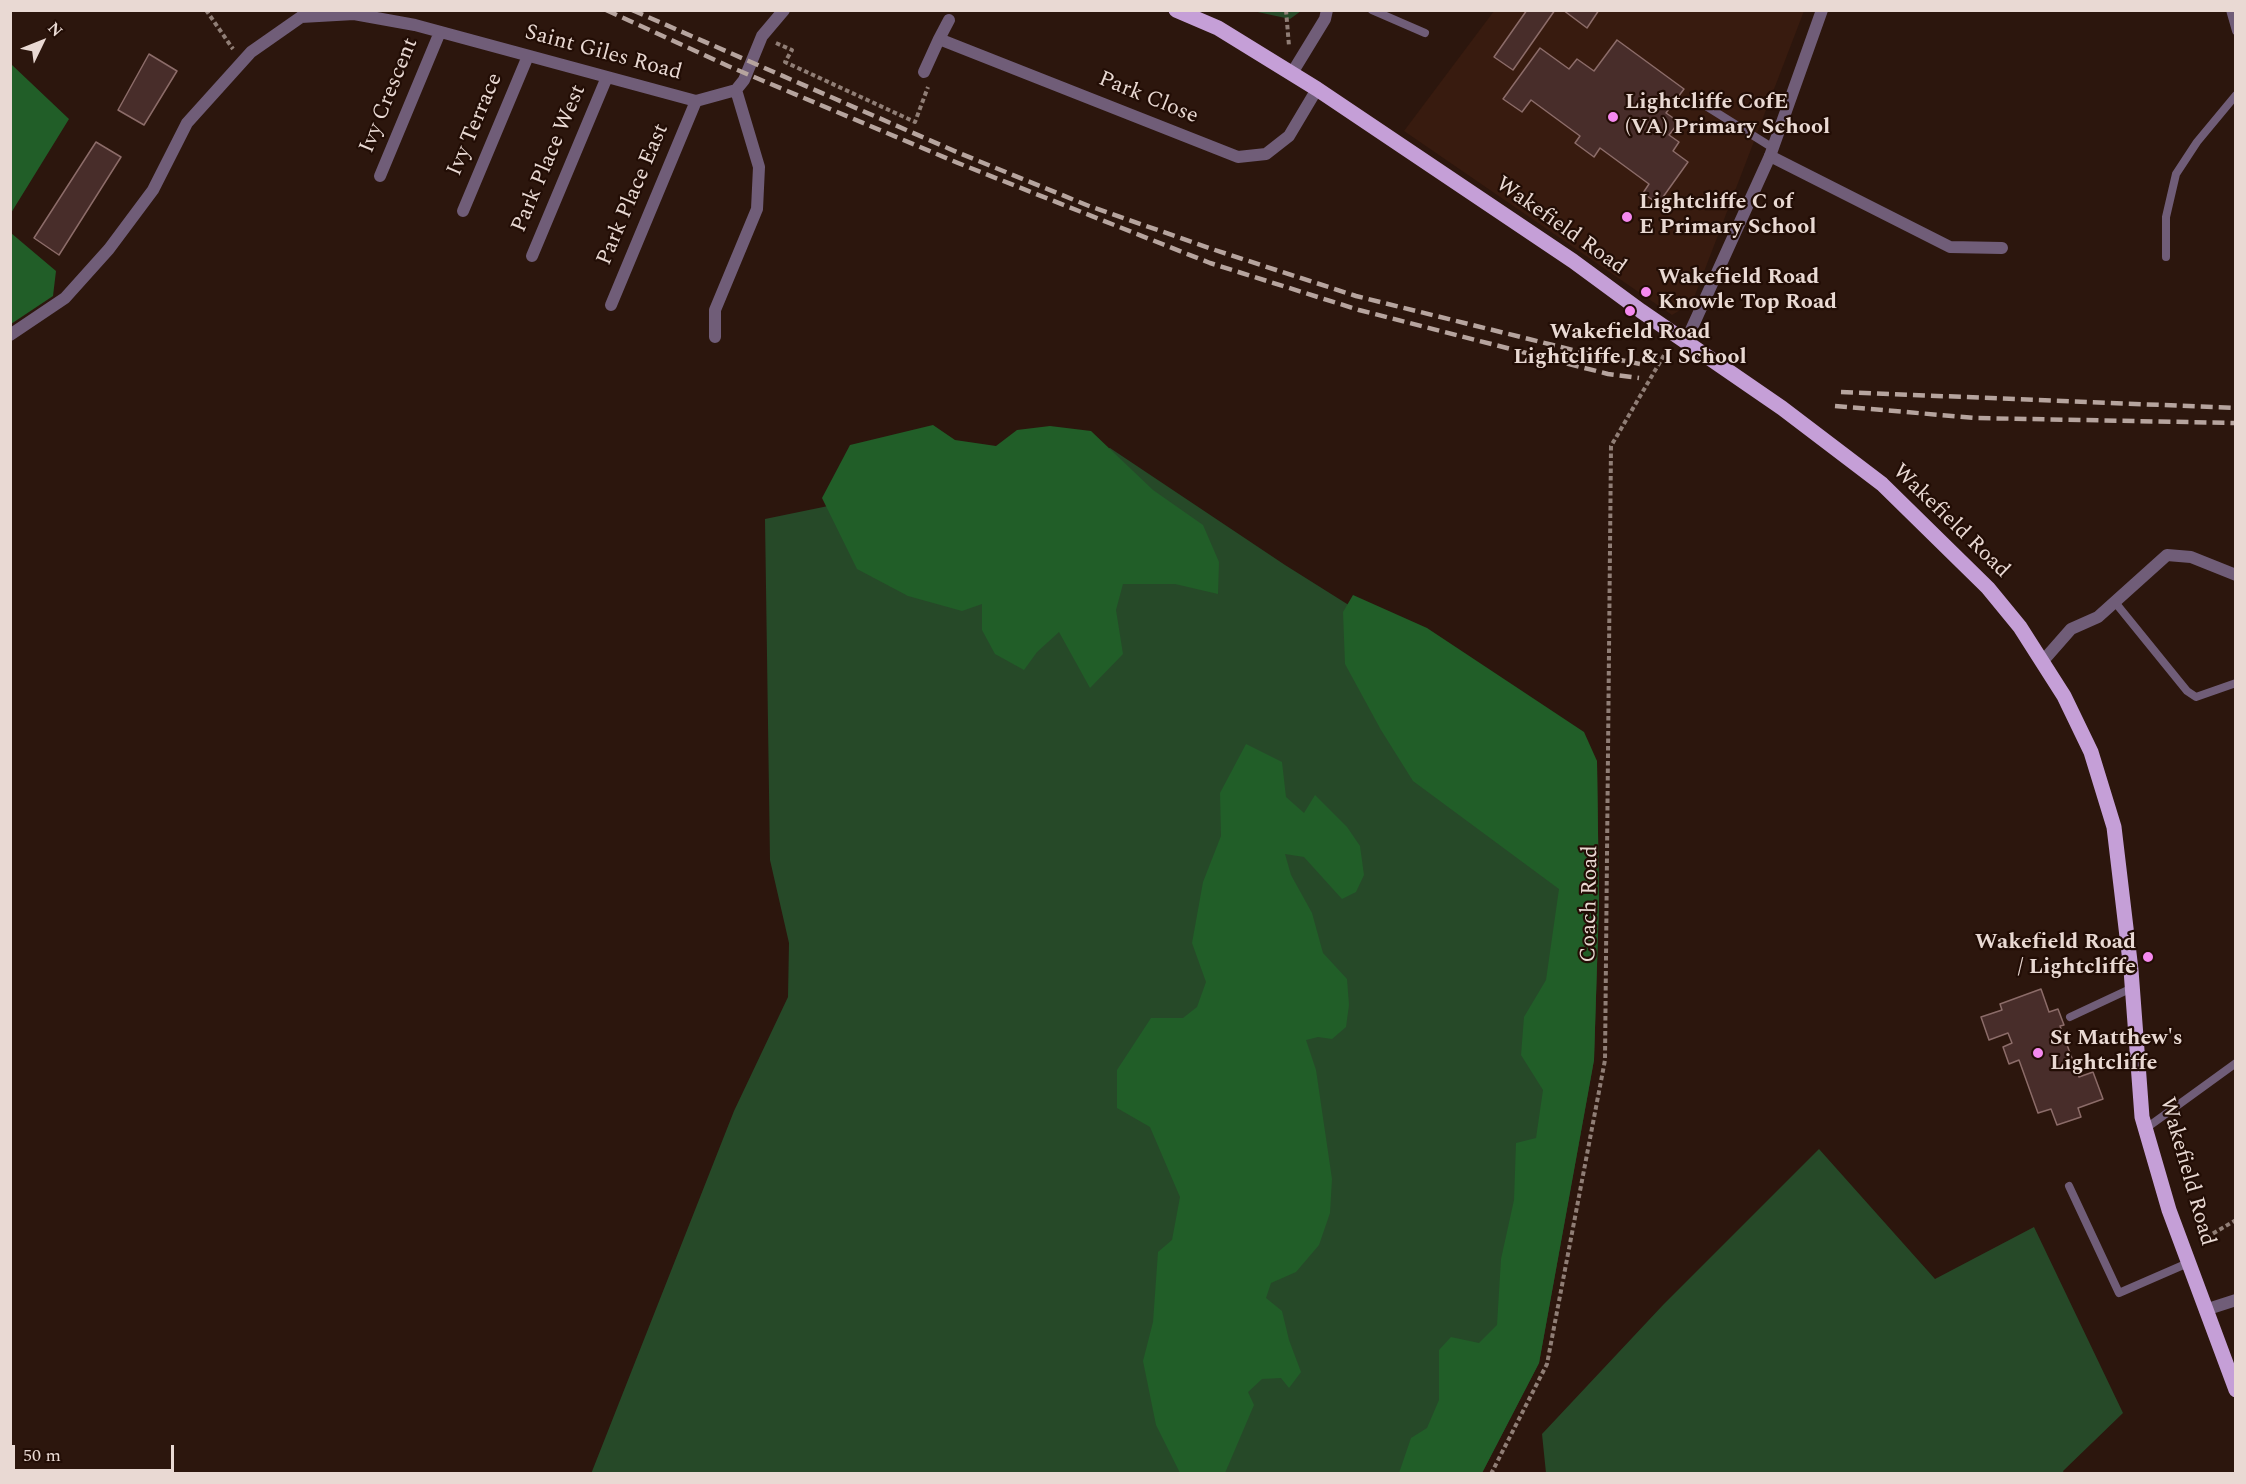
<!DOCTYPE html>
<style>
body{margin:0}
#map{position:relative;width:2246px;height:1484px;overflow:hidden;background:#2c160d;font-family:Spectral,serif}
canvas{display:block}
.frame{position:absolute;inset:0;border:12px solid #e9d9d3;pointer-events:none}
.north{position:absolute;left:12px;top:12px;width:60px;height:60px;-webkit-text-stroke:4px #220d05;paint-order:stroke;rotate:47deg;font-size:16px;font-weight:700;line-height:24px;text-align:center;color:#e9d9d3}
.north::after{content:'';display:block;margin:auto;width:21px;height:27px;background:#e9d9d3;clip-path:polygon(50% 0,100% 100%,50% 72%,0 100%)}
.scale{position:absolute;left:12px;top:1445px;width:162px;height:27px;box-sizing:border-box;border:3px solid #e9d9d3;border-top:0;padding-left:8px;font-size:18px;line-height:21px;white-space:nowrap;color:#e9d9d3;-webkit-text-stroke:4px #220d05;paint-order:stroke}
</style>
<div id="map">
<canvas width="2246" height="1484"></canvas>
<div class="frame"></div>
<div class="north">N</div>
<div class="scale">50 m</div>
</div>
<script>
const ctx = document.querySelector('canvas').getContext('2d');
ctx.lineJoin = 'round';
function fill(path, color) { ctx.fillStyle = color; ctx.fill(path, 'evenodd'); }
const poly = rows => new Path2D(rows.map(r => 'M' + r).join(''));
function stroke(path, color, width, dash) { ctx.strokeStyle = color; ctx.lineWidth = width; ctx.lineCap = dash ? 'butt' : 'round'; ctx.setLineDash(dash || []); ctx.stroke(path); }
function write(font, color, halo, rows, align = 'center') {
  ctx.font = font + ' Spectral,serif'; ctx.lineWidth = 4.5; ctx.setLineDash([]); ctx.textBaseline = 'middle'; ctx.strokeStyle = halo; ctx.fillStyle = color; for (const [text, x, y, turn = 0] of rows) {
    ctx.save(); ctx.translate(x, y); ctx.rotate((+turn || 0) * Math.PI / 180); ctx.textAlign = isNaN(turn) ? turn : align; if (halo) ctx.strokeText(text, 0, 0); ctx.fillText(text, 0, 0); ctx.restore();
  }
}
const built = poly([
 [1494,11,1804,11,1692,303,1672,315,1404,131]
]);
const green = poly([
 [1253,11,1301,11,1290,19],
 [1110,448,1285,565,1597,761,1599,902,1594,1060,1539,1363,1482,1473,591,1474,734,1111,788,997,789,943,770,860,765,519],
 [1819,1149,1935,1279,2034,1227,2123,1413,2063,1471,2064,1473,1546,1473,1542,1434,1663,1305]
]);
const forest = poly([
 [11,64,69,119,11,213],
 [11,233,56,271,53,296,11,324],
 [933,425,955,440,996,446,1017,430,1050,426,1091,431,1153,490,1203,525,1219,562,1218,594,1175,584,1123,584,1116,610,1123,654,1090,688,1059,632,1037,652,1024,670,995,654,982,630,982,604,962,611,908,596,857,569,822,498,850,445],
 [1353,595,1427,628,1584,732,1597,761,1599,902,1594,1060,1539,1363,1482,1473,1399,1473,1411,1438,1427,1428,1439,1400,1439,1350,1451,1337,1479,1343,1497,1325,1501,1259,1514,1200,1516,1143,1536,1138,1543,1090,1521,1055,1524,1017,1546,980,1559,889,1413,781,1381,730,1345,664,1343,612],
 [1246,744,1282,762,1286,797,1304,813,1315,795,1347,827,1360,846,1364,875,1356,892,1342,899,1304,857,1285,854,1291,875,1312,913,1323,953,1347,979,1349,1005,1346,1027,1332,1039,1318,1037,1306,1040,1316,1070,1332,1179,1330,1213,1319,1245,1296,1272,1271,1283,1266,1298,1282,1311,1289,1340,1301,1372,1289,1388,1281,1378,1262,1379,1248,1392,1254,1405,1225,1473,1180,1473,1156,1425,1143,1361,1153,1322,1158,1252,1172,1240,1180,1197,1150,1127,1117,1108,1117,1070,1151,1018,1183,1018,1197,1007,1206,982,1192,943,1203,882,1221,836,1220,793]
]);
const building = poly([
 [1527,10,1555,10,1513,70,1494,57,1527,10],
 [1563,10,1599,10,1587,28,1563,10],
 [1617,40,1684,89,1666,113,1679,122,1669,135,1679,142,1673,151,1688,162,1658,204,1643,193,1649,184,1600,148,1594,157,1575,143,1580,136,1531,100,1522,112,1503,99,1540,48,1569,69,1577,59,1594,71,1617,40],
 [149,54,177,71,144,125,118,110,149,54],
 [96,142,121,157,59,255,34,238,96,142],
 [2041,989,2049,1012,2058,1009,2064,1025,2060,1026,2079,1077,2093,1072,2103,1099,2078,1108,2081,1117,2057,1125,2051,1109,2038,1113,2019,1060,2009,1064,2003,1047,2012,1043,2008,1033,1989,1040,1981,1017,2002,1010,2000,1004,2041,989]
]);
const path = poly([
 [206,10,233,49],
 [1286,10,1289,46],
 [776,43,792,50,785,62,915,122,928,87],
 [2200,1241,2236,1220],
 [1491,1474,1547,1364,1605,1060,1611,446,1667,350]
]);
const service = poly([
 [1372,10,1425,33],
 [2230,10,2236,31],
 [1698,101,1773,148],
 [2166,257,2166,217,2176,174,2197,142,2236,95],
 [2114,601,2187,691,2196,697,2236,683],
 [2070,1017,2132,988],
 [2145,1129,2236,1063],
 [2069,1186,2119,1293,2188,1263]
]);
const minor = poly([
 [949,20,939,39,1238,157,1266,154,1289,136,1317,89],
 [924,72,939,39],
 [1292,73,1325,19,1327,10],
 [1770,156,1950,247,2002,248],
 [380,176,440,32],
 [463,211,528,56],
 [532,256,607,77],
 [611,305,696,101],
 [10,335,65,298,109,249,153,190,187,123,251,52,301,17,354,14,415,25,696,101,736,90,744,80,762,36,784,10],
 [715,337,715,310,757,209,759,167,736,90],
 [2042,662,2071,629,2098,617,2167,555,2191,557,2236,575],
 [2205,1310,2236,1300]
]);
const tertiary = poly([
 [1686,341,1770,156,1822,10]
]);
const primary = poly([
 [1176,10,1218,28,1317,89,1573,261,1641,311,1782,408,1882,484,1988,588,2020,627,2064,696,2091,752,2114,827,2131,970,2142,1117,2169,1210,2236,1390]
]);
const rail = poly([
 [606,10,728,66,958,163,1210,263,1359,310,1608,374,1639,378],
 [632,10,959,153,1089,206,1215,250,1356,296,1577,351,1640,364],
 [1841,392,2236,408],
 [1835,406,1976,418,2236,423]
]);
const markers = [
 [1613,117,6,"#f589ef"],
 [1627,217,6,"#f589ef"],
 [1646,292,6,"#f589ef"],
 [1630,311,6,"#f589ef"],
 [2148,957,6,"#f589ef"],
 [2038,1053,6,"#f589ef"]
];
const streetNames = [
 ["Saint Giles Road",603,54,15],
 ["Ivy Crescent",390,96,-68],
 ["Park Close",1148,99,22],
 ["Ivy Terrace",476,125,-67],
 ["Park Place West",550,159,-67],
 ["Park Place East",634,195,-67],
 ["Wakefield Road",1560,227,35],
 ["Wakefield Road",1950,522,44],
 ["Coach Road",1591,904,-89],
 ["Wakefield Road",2186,1172,74]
];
const poiNames = [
 ["Lightcliffe CofE",1625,104],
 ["(VA) Primary School",1625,129],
 ["Lightcliffe C of",1639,204],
 ["E Primary School",1639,229],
 ["Wakefield Road",1658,279],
 ["Knowle Top Road",1658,304],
 ["Wakefield Road",1630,334,"center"],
 ["Lightcliffe J & I School",1630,359,"center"],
 ["Wakefield Road",2136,944,"right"],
 ["/ Lightcliffe",2136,969,"right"],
 ["St Matthew's",2050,1040],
 ["Lightcliffe",2050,1065]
];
fill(built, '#381b0f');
fill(green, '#264928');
fill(forest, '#215e28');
fill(building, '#482d2a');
stroke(building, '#8c6c69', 1.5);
stroke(path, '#907e76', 4, [4.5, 3]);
stroke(service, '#705d78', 8);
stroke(minor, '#705d78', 12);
stroke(tertiary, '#705d78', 12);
stroke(primary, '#c59fd7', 15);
stroke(rail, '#b6a49e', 4.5, [12, 6]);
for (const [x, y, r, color] of markers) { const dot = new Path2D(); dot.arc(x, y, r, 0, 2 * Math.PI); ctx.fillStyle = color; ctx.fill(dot); stroke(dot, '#220d05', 2); }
write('22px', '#e9d9d3', '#220d05', streetNames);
write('bold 22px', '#e9d9d3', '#220d05', poiNames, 'left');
</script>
